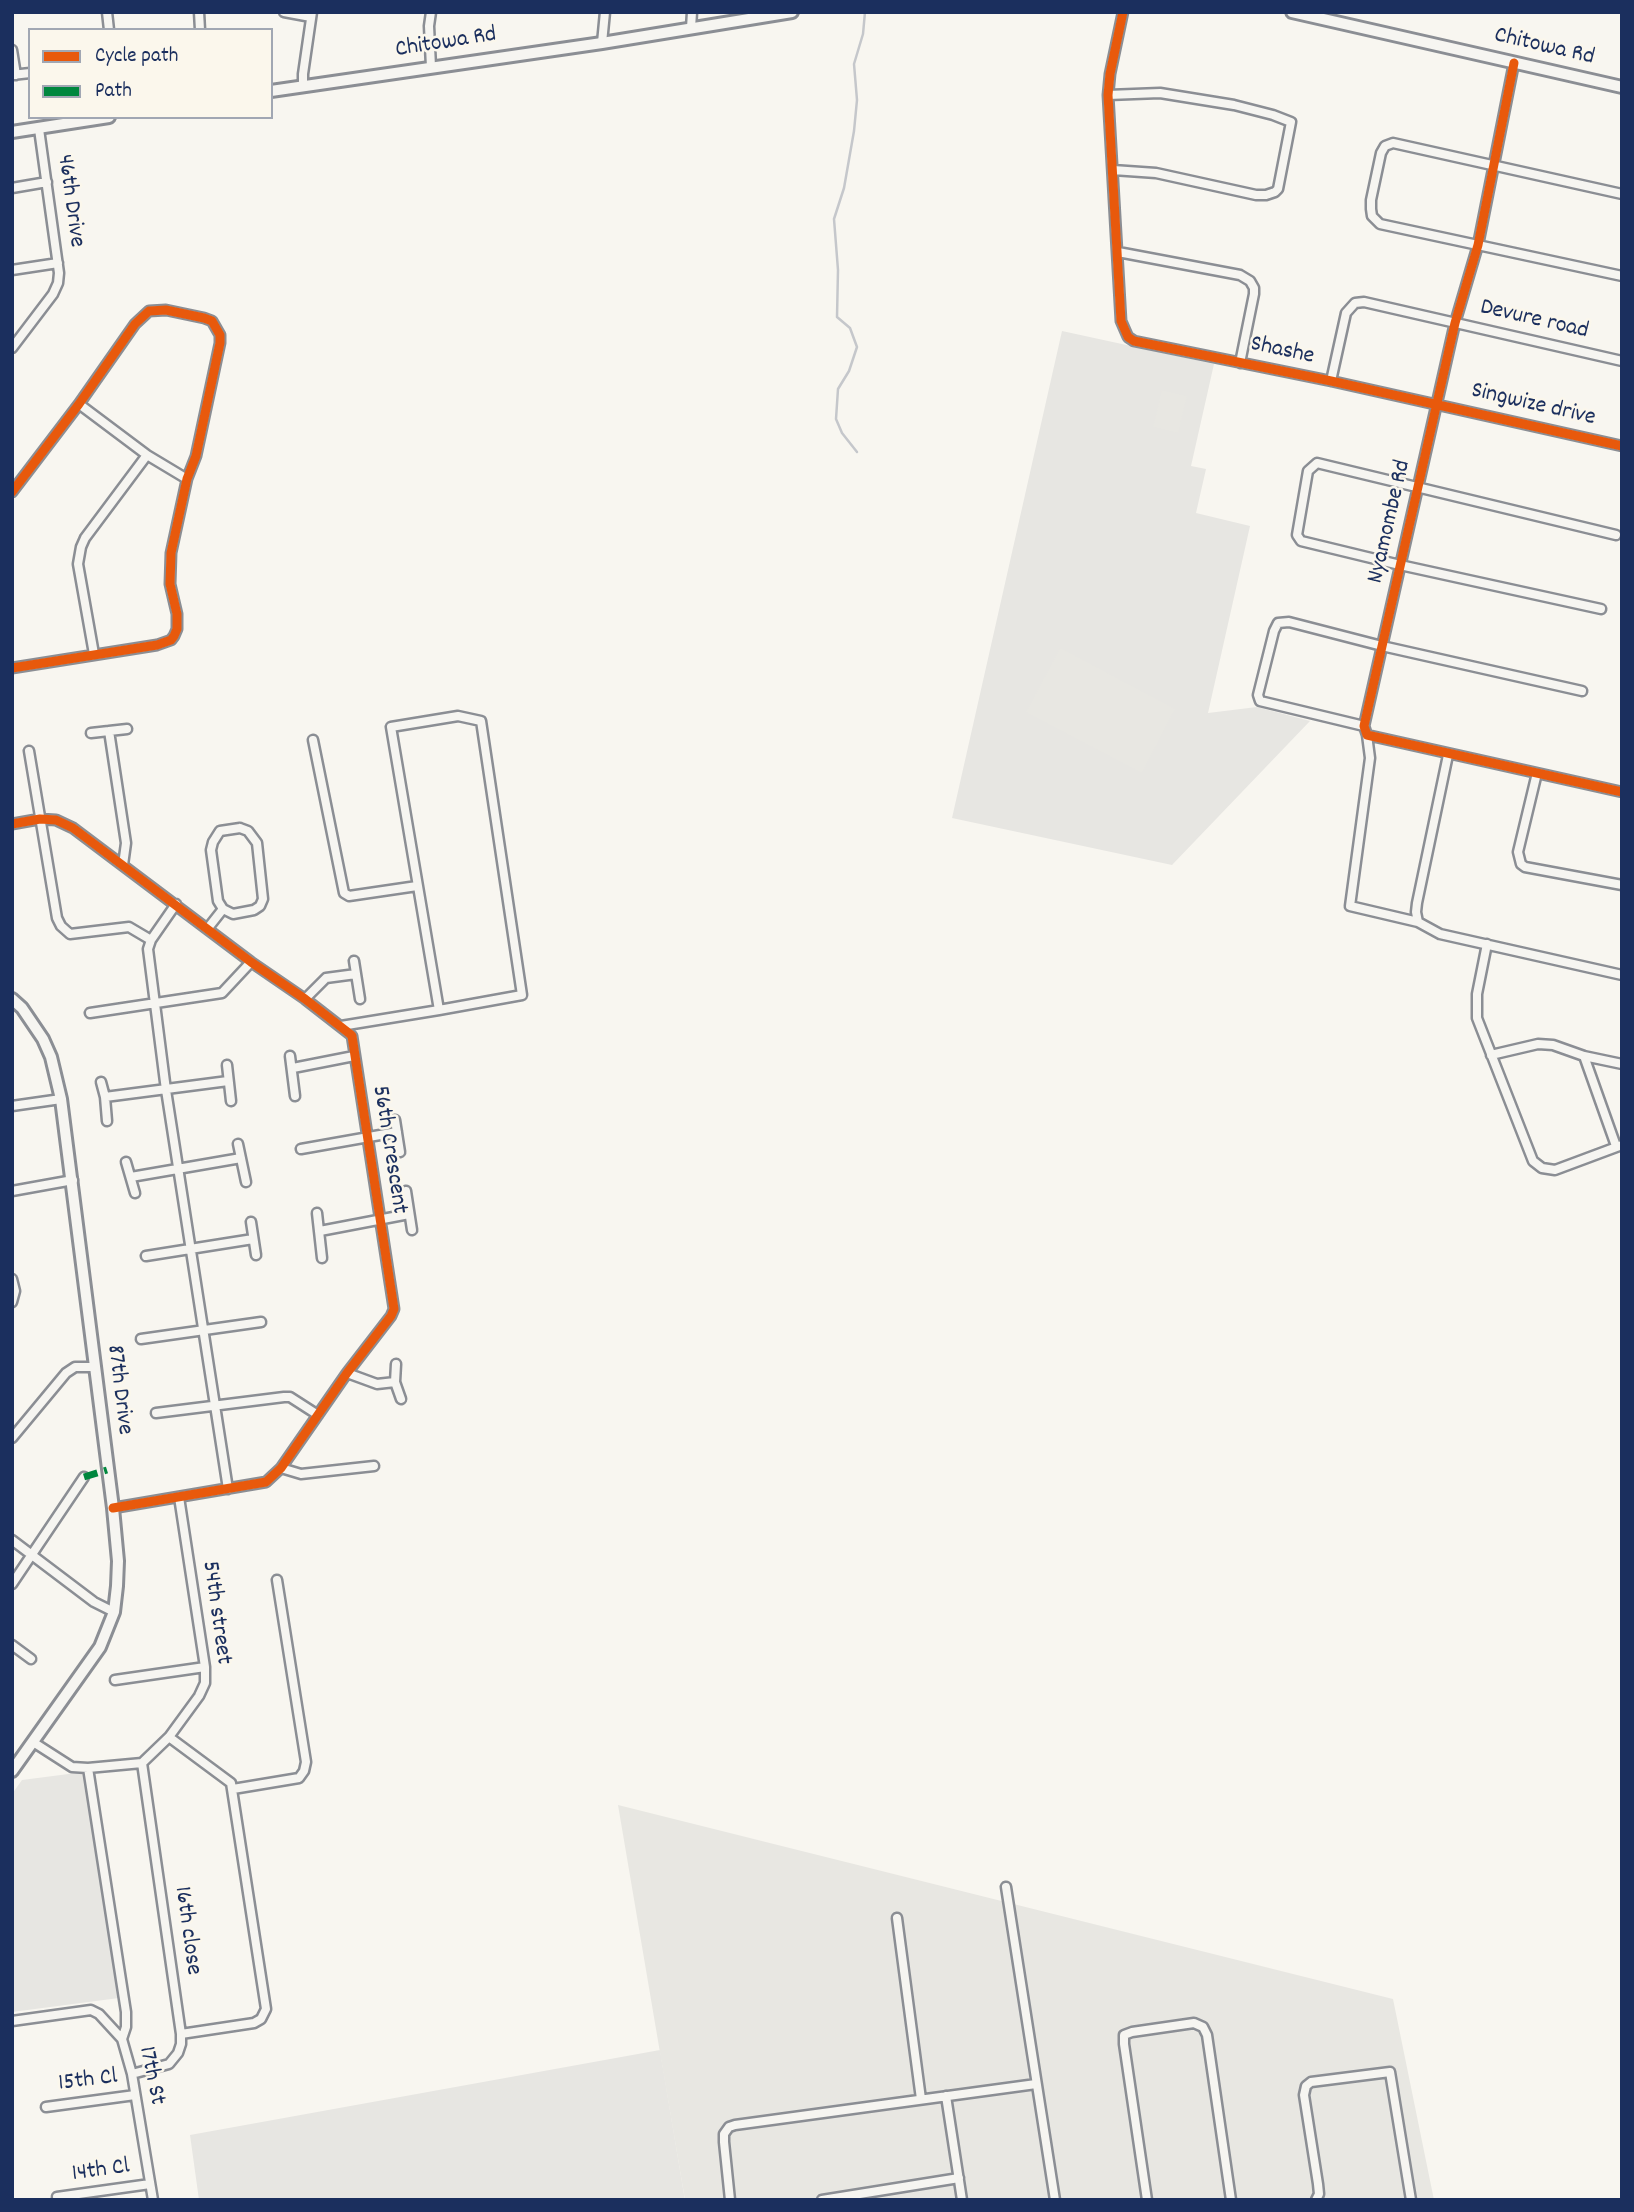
<!DOCTYPE html>
<style>
body{margin:0}
#map{position:relative;width:1634px;height:2212px;overflow:hidden;background:#f8f6f0;font-family:Dekko,sans-serif}
canvas{display:block}
.frame{position:absolute;inset:0;border:14px solid #1b2f5e;pointer-events:none}
.legend{position:absolute;left:28px;top:28px;width:245px;height:91px;box-sizing:border-box;background:#fbf7ec;border:2px solid #a1a7b3;margin:0;padding:9px 12px;list-style:none;font-size:21px;color:#1b2f5e}
.legend li{display:flex;align-items:center;gap:14px;height:35px}
.legend b{width:35px;border:2px solid #a1a7b3}
</style>
<div id="map">
<canvas width="1634" height="2212"></canvas>
<div class="frame"></div>
<ul class="legend">
<li><b style="height:9px;background:#e8590c"></b>Cycle path</li>
<li><b style="height:9px;background:#00873e"></b>Path</li>
</ul>
</div>
<script>
const ctx = document.querySelector('canvas').getContext('2d');
ctx.lineJoin = 'round';
function fill(path, color) { ctx.fillStyle = color; ctx.fill(path, 'evenodd'); }
const poly = rows => new Path2D(rows.map(r => 'M' + r).join(''));
function stroke(path, color, width, dash) { ctx.strokeStyle = color; ctx.lineWidth = width; ctx.lineCap = dash ? 'butt' : 'round'; ctx.setLineDash(dash || []); ctx.stroke(path); }
function write(font, color, halo, rows, align = 'center') {
  ctx.font = font + ' Dekko,sans-serif'; ctx.lineWidth = 5; ctx.setLineDash([]); ctx.textBaseline = 'middle'; ctx.strokeStyle = halo; ctx.fillStyle = color; for (const [text, x, y, turn = 0] of rows) {
    ctx.save(); ctx.translate(x, y); ctx.rotate((+turn || 0) * Math.PI / 180); ctx.textAlign = isNaN(turn) ? turn : align; if (halo) ctx.strokeText(text, 0, 0); ctx.fillText(text, 0, 0); ctx.restore();
  }
}
const built = poly([
 [1062,331,1214,364,1191,466,1206,469,1196,513,1250,526,1208,713,1257,707,1310,721,1172,865,952,818],
 [84,1772,119,1998,12,2012,12,1794,22,1780],
 [660,2050,685,2200,199,2200,190,2135]
]);
const green = poly([
 [1162,390,1187,396,1178,433,1153,427],
 [1060,648,1175,709,1142,773,1026,712],
 [618,1805,1393,1999,1434,2200,685,2200]
]);
const stream = poly([
 [857,452,842,433,836,419,838,389,849,371,857,347,850,328,837,317,838,270,834,219,844,188,854,131,857,100,854,64,863,34,865,12]
]);
const street = poly([
 [107,12,109,30],
 [199,12,200,30],
 [284,12,311,17],
 [431,12,429,26,431,67],
 [1123,12,1110,74,1108,95,1121,321,1128,337,1134,341,1331,381,1622,446],
 [691,28,692,12],
 [602,43,605,12],
 [12,50,16,75],
 [1514,63,1478,245,1455,323,1364,726,1367,735,1622,792],
 [12,75,30,73],
 [303,86,303,74,312,12],
 [1108,95,1160,93,1234,105,1273,115,1291,122,1278,189,1275,192,1266,195,1256,195,1156,173,1113,170],
 [12,188,47,182],
 [1622,194,1393,143,1385,146,1381,153,1371,200,1371,209,1372,216,1380,224,1622,276],
 [1118,252,1240,275,1250,281,1254,288,1254,294,1240,363],
 [12,270,58,263],
 [12,348,53,294,58,283,59,273,39,129],
 [1331,381,1346,313,1355,303,1364,302,1622,361],
 [79,404,147,455,187,479],
 [12,492,79,404,135,324,149,311,166,310,204,318,212,321,220,335,220,343,196,456,187,479,171,553,170,584,177,614,177,629,174,636,171,640,157,645,12,668],
 [1601,609,1400,565,1301,541,1297,535,1308,471,1317,463,1616,535],
 [94,654,78,564,81,547,85,538,147,455],
 [1364,726,1260,701,1258,695,1274,631,1278,623,1289,622,1382,646,1582,691],
 [109,731,126,843,123,865],
 [91,733,127,729],
 [1367,735,1370,758,1350,906,1418,922],
 [313,740,344,893,349,896,417,886],
 [29,751,57,918,61,926,70,934,129,927,151,940],
 [1448,755,1417,903,1416,912,1418,922,1440,934,1622,975],
 [1537,773,1518,852,1521,864,1525,867,1622,885],
 [12,824,40,819,56,820,73,828,251,962,305,999,350,1034,352,1036,394,1309,391,1316,347,1373,281,1468,266,1482,113,1508],
 [240,828,248,831,257,843,263,899,260,906,254,910,233,914,223,909,218,901,211,850,213,842,220,831,240,828],
 [176,904,151,940,148,949,166,1090,228,1489],
 [208,928,223,909],
 [1487,944,1477,994,1477,1018,1533,1161,1542,1168,1555,1170,1622,1145],
 [354,961,360,999],
 [305,999,326,978,356,974],
 [90,1013,222,993,251,962],
 [341,1026,439,1010,522,995,481,721,458,716,391,727,439,1010],
 [1491,1055,1538,1044,1553,1045,1584,1056,1622,1064],
 [290,1056,295,1096],
 [1584,1056,1616,1146],
 [227,1065,231,1101],
 [293,1068,354,1056],
 [101,1082,105,1097,107,1121],
 [105,1097,228,1081],
 [12,1106,61,1099],
 [395,1120,400,1152],
 [238,1144,246,1182],
 [301,1149,397,1132],
 [126,1162,135,1193],
 [131,1177,241,1158],
 [12,1191,73,1180],
 [406,1191,412,1230],
 [317,1213,322,1258],
 [251,1222,256,1255],
 [320,1231,409,1214],
 [146,1256,253,1239],
 [12,1279,15,1291,12,1302],
 [141,1339,261,1322],
 [396,1364,395,1382,401,1399],
 [347,1373,377,1384,395,1382],
 [156,1413,284,1397,290,1397,318,1415],
 [12,1438,66,1373,75,1367,94,1367],
 [281,1468,301,1474,374,1466],
 [12,1540,94,1602,114,1612],
 [12,1584,84,1477],
 [12,1645,31,1659],
 [115,1680,205,1667],
 [169,1737,231,1783,266,2009,261,2019,254,2023,181,2034],
 [33,1742,72,1767,88,1768,142,1763,169,1737,199,1696,205,1683,205,1667,179,1497],
 [88,1768,126,2012,126,2027,122,2039],
 [233,1789,299,1778,304,1771,306,1762,277,1580],
 [1006,1887,1055,2200],
 [897,1918,921,2099],
 [12,2021,91,2010,99,2014,122,2039,132,2074,153,2200],
 [132,2074,169,2064,178,2053,181,2044,181,2034,142,1763],
 [946,2096,962,2200],
 [46,2107,135,2095],
 [57,2197,150,2184],
 [730,2200,724,2142,724,2134,729,2127,735,2125,1036,2084],
 [822,2200,959,2178],
 [1147,2200,1124,2044,1124,2035,1132,2032,1194,2023,1203,2027,1207,2035,1231,2200],
 [1316,2200,1319,2194,1318,2184,1304,2095,1306,2086,1311,2082,1390,2072,1411,2200]
]);
const secondary = poly([
 [1292,12,1622,87],
 [271,91,602,43,792,12],
 [12,132,109,117],
 [12,999,22,1008,43,1039,51,1057,61,1099,113,1508,118,1561,117,1586,114,1612,100,1647,12,1771]
]);
const quiet = poly([
 [84,1477,107,1470]
]);
const cycleway = poly([
 [1123,12,1110,74,1108,95,1121,321,1128,337,1134,341,1331,381,1622,446],
 [1514,63,1478,245,1455,323,1364,726,1367,735,1622,792],
 [12,492,79,404,135,324,149,311,166,310,204,318,212,321,220,335,220,343,196,456,187,479,171,553,170,584,177,614,177,629,174,636,171,640,157,645,12,668],
 [12,824,40,819,56,820,73,828,251,962,305,999,350,1034,352,1036,394,1309,391,1316,347,1373,281,1468,266,1482,113,1508]
]);
const streetNames = [
 ["Chitowa Rd",446,44,-9],
 ["Chitowa Rd",1544,48,13],
 ["46th Drive",69,201,82],
 ["Devure road",1534,321,13],
 ["Shashe",1282,352,12],
 ["Singwize drive",1533,406,13],
 ["Nyamombe Rd",1391,522,-77],
 ["56th Crescent",388,1150,81],
 ["87th Drive",118,1390,83],
 ["54th street",215,1613,82],
 ["16th close",186,1931,82],
 ["17th St",150,2076,78],
 ["15th Cl",88,2082,-7],
 ["14th Cl",101,2172,-8]
];
fill(built, '#e7e6e2');
fill(green, '#e8e7e2');
stroke(stream, '#c5c7cb', 2.5);
stroke(street, '#8b8e94', 13);
stroke(secondary, '#8b8e94', 16);
stroke(street, '#f6f5f1', 8);
stroke(secondary, '#f6f5f1', 10);
stroke(quiet, '#00873e', 7, [14, 7]);
stroke(cycleway, '#e8590c', 9);
write('24px', '#1b2f5e', '#fbf7ec', streetNames);
</script>
